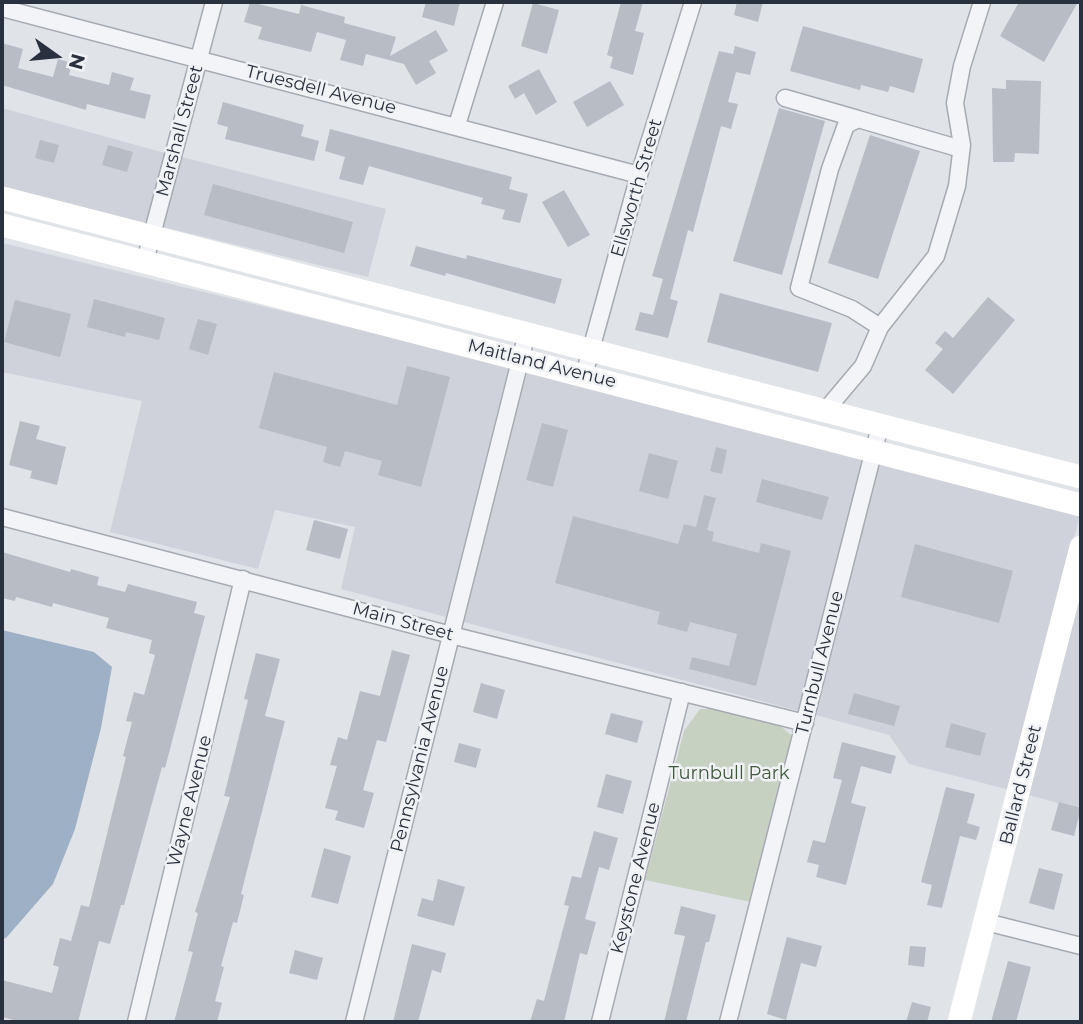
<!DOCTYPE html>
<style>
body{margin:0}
#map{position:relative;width:1083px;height:1024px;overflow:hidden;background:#e0e3e8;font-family:Montserrat,sans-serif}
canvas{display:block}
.frame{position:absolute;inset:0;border:4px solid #2a313e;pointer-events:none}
.north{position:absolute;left:21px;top:21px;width:70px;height:70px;-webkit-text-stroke:5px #f0f2f6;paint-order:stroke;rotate:105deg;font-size:19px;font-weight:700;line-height:28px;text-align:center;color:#2a313e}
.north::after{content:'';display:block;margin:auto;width:24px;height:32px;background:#2a313e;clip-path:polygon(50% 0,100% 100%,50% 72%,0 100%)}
</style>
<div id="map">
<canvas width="1083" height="1024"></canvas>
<div class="frame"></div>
<div class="north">N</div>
</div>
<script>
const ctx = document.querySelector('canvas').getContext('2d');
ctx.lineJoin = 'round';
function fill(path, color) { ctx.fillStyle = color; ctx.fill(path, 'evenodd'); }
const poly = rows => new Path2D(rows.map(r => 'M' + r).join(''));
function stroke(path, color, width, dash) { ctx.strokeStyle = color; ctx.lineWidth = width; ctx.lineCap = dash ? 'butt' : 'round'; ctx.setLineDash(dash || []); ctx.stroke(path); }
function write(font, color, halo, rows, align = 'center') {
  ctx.font = font + ' Montserrat,sans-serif'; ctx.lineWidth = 5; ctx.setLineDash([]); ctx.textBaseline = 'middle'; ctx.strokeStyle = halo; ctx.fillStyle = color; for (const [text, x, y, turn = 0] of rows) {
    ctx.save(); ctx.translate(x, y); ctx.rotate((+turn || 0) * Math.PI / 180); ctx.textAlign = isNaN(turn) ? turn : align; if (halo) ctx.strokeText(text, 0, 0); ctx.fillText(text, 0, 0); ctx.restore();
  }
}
const built = poly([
 [2,108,165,153,146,223,2,187],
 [182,157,386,209,368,277,163,227],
 [2,243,509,366,446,617,341,589,355,527,275,510,258,569,110,532,142,401,2,372],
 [527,371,863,457,799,711,464,622],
 [880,462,1080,514,1010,790,909,764,889,735,816,715],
 [1081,583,1081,809,1028,795]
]);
const green = poly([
 [700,709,713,709,777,723,792,736,793,746,751,902,645,880,684,731]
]);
const water = poly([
 [2,630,94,652,112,667,101,728,75,829,53,884,6,938,2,939]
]);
const building = poly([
 [250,2,299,14,301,5,345,17,344,23,396,37,390,56,436,30,448,51,429,61,436,73,416,85,404,64,366,54,363,66,340,60,346,40,317,32,311,52,258,39,262,27,244,22],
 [426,2,460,2,454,26,422,17],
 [621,2,643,2,635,31,644,33,633,75,610,68,613,57,607,55],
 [737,2,763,2,758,22,734,15],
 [1019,2,1078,2,1044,62,1000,36],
 [533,3,559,10,547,54,521,46],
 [803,26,923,59,914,93,890,86,888,92,861,85,860,90,790,71],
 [2,43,23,49,18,68,53,77,58,59,72,63,69,75,109,85,112,72,134,78,130,90,151,95,145,119,87,104,86,110,2,85],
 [735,46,756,52,750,75,736,72,728,102,738,104,731,129,721,126,693,232,688,230,670,299,678,301,668,338,635,330,640,312,653,315,663,279,652,276,719,51,733,54],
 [539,69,557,102,536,115,524,93,515,99,508,86],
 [1006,80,1041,81,1039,154,1015,153,1014,162,993,162,992,88,1006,89],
 [610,81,624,105,587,127,573,102],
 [223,102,304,125,301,136,319,141,314,161,225,139,228,127,217,124],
 [779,108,825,121,782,275,733,261],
 [330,129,512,177,509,189,528,194,520,223,502,219,505,210,481,204,483,198,369,166,363,185,339,179,345,157,325,151],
 [870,135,920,151,878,279,828,263],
 [40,140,59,145,54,163,35,158],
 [108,145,133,152,127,172,102,165],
 [213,184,353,222,344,253,204,215],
 [564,190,590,235,568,247,542,202],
 [416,246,466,259,467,255,562,279,555,304,446,273,445,276,410,266],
 [720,293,832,323,818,372,707,342],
 [988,297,1015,320,953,394,925,370,943,349,935,343,945,331,953,338],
 [94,299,165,318,159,340,126,332,125,337,87,327],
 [15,300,71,314,60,357,4,342],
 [198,319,217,324,208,355,189,349],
 [407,366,450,377,421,487,378,475,382,461,345,451,340,467,323,462,327,447,259,428,274,372,397,405],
 [20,421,40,426,36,439,66,447,57,485,30,478,32,471,9,465],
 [542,423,568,430,553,487,526,480],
 [716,447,727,450,722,474,710,471],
 [649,453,678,461,668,499,639,491],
 [762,479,829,497,822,520,756,502],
 [704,495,716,498,707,530,714,532,712,541,759,553,761,543,791,551,756,686,689,669,692,657,729,666,737,634,690,622,687,632,657,624,660,612,555,583,573,516,678,544,684,524,696,527],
 [314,520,348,529,340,559,306,550],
 [915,544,1013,571,999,623,901,597],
 [2,552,70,572,71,569,99,577,97,585,125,592,128,584,197,602,194,613,205,616,165,768,162,767,124,905,121,905,110,944,99,941,78,1022,21,1022,2,1017,2,980,52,993,59,967,53,965,60,938,71,941,81,905,89,907,126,757,123,756,132,722,126,721,134,692,144,695,155,655,149,653,152,640,106,628,109,618,53,603,52,607,16,597,15,601,2,598],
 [392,650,410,655,386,742,377,740,363,790,374,793,364,828,335,820,338,811,325,808,337,766,330,765,338,737,347,740,360,691,380,696],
 [256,653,280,659,265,716,285,721,241,894,244,895,237,923,233,922,221,966,224,967,215,1001,222,1003,217,1022,174,1022,193,952,188,951,198,913,195,912,230,797,224,796,248,700,244,699],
 [481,683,505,690,497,719,473,712],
 [854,693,900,706,894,726,848,714],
 [611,713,643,721,637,743,605,734],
 [951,723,986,733,980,756,945,747],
 [842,742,896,756,891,774,861,766,851,803,866,807,846,885,816,877,819,865,807,862,813,840,825,843,842,780,833,778],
 [459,743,481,749,476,768,454,762],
 [606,774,632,781,623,814,597,807],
 [946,787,975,794,967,823,980,827,976,840,960,836,942,908,927,905,932,885,921,882],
 [1059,802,1081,808,1074,836,1051,830],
 [594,831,618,838,609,870,599,867,585,919,596,922,587,955,580,953,564,1022,530,1022,537,999,544,1001,569,906,564,905,572,876,581,878],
 [324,848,351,856,338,904,311,897],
 [1039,868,1063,874,1054,910,1029,903],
 [438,879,465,887,454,926,417,916,422,898,433,901],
 [681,906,716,915,709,942,706,942,686,1022,664,1022,685,936,674,934],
 [787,937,822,946,816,967,801,963,786,1020,767,1014],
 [412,944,446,953,441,973,432,970,418,1022,393,1022],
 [910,946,926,947,924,967,908,965],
 [295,950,323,958,317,980,289,973],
 [1008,961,1031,967,1016,1022,991,1022],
 [912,1002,931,1007,927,1022,906,1022]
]);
const street = poly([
 [2,8,639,175],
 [785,98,858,119],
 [457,125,495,2],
 [145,261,214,2],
 [880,327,852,309,799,288,830,169,846,125,858,119,961,149],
 [584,375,639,175,693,2],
 [825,411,863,366,880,327,936,256,957,186,962,145,955,103,962,66,982,2],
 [2,517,451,635,805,723],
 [986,922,1081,946],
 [136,1022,243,579],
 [354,1022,527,333],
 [600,1022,682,692],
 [728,1022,880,426]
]);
const secondary = poly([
 [2,198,1081,477],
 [2,225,1081,505],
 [959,1022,1081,547]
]);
const streetNames = [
 ["Truesdell Avenue",321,90,14],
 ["Marshall Street",180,131,-75],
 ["Ellsworth Street",637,188,-74],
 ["Maitland Avenue",542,364,14],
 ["Main Street",403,622,15],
 ["Turnbull Avenue",820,663,-76],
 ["Pennsylvania Avenue",420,759,-76],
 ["Ballard Street",1021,785,-76],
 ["Wayne Avenue",190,801,-76],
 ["Keystone Avenue",636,878,-76]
];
const parkNames = [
 ["Turnbull Park",729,774]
];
fill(built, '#cfd2da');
fill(green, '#c6d1c2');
fill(water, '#9eb0c6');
fill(building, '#b8bcc5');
stroke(street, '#a6aab2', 19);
stroke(street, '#f3f4f7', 16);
stroke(secondary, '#fff', 23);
write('18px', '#2a313e', '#f0f2f6', streetNames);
write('18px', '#3e5938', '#f0f2f6', parkNames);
</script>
